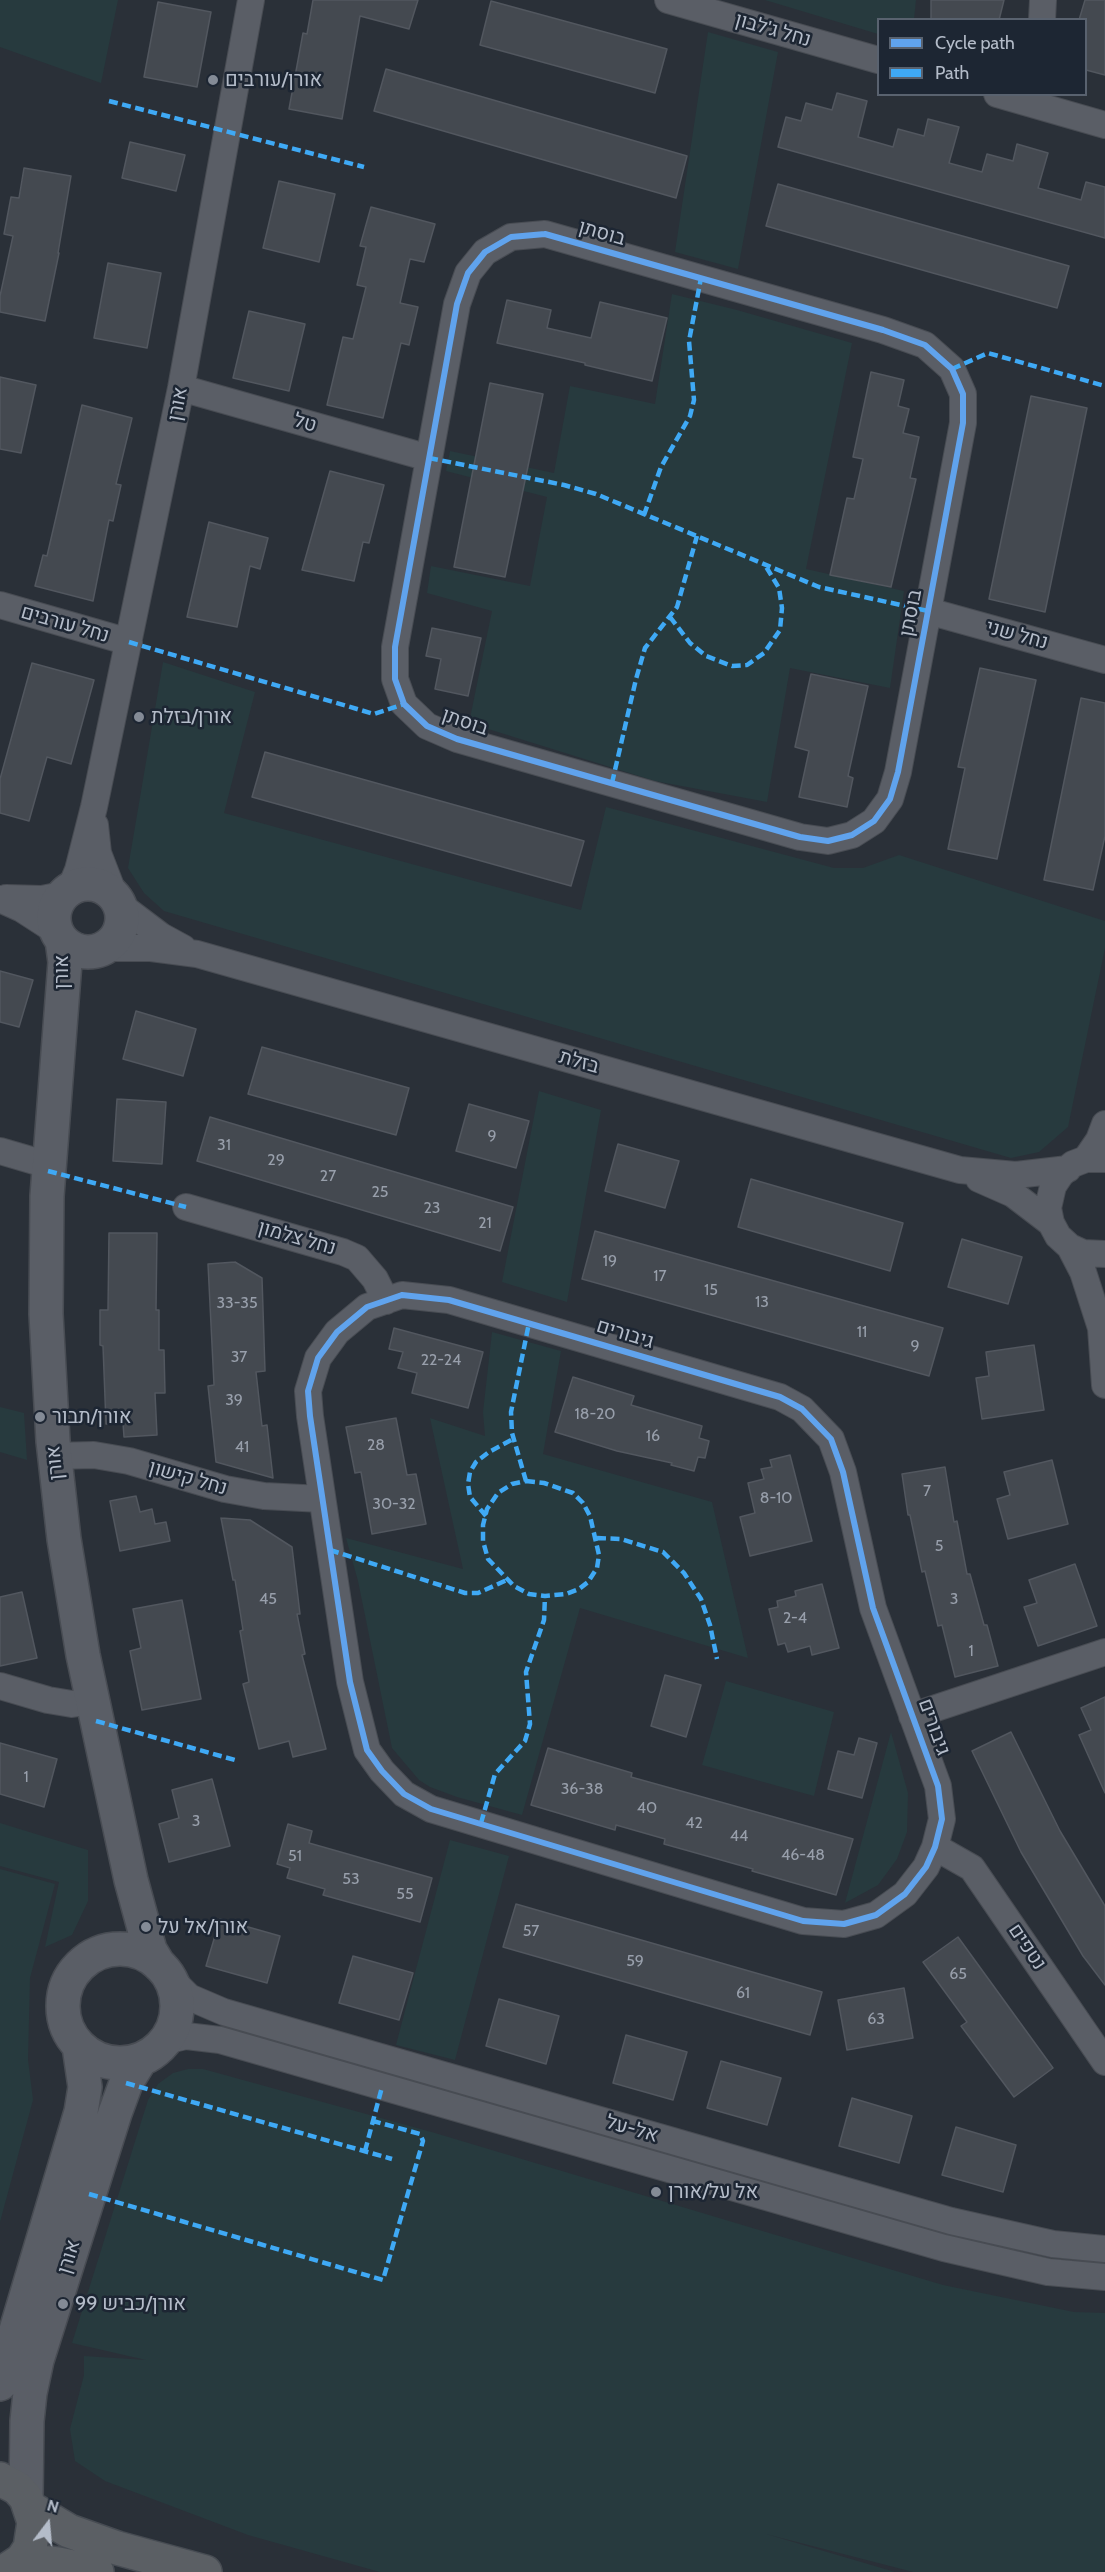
<!DOCTYPE html>
<meta charset="utf-8">
<style>
body{margin:0}
#map{position:relative;width:1105px;height:2572px;overflow:hidden;background:#2a3038;font-family:Cabin,sans-serif}
canvas{display:block}
.legend{position:absolute;left:877px;top:18px;width:210px;height:78px;box-sizing:border-box;background:#1d2633;border:2px solid #59626f;margin:0;padding:8px 10px;list-style:none;font-size:18px;color:#b4bcc9}
.legend li{display:flex;align-items:center;gap:12px;height:30px}
.legend b{width:30px;border:2px solid #59626f}
.north{position:absolute;left:18px;top:2494px;width:60px;height:60px;-webkit-text-stroke:4px #1d2633;paint-order:stroke;rotate:16deg;font-size:16px;font-weight:700;line-height:24px;text-align:center;color:#b4bcc9}
.north::after{content:'';display:block;margin:auto;width:21px;height:27px;background:#b4bcc9;clip-path:polygon(50% 0,100% 100%,50% 72%,0 100%)}
</style>
<div id="map">
<canvas width="1105" height="2572"></canvas>
<ul class="legend">
<li><b style="height:8px;background:#60a3ed"></b>Cycle path</li>
<li><b style="height:8px;background:#3fa9f5"></b>Path</li>
</ul>
<div class="north">N</div>
</div>
<script>
const ctx = document.querySelector('canvas').getContext('2d');
ctx.lineJoin = 'round';
function fill(path, color) { ctx.fillStyle = color; ctx.fill(path, 'evenodd'); }
const poly = rows => new Path2D(rows.map(r => 'M' + r).join(''));
function stroke(path, color, width, dash) { ctx.strokeStyle = color; ctx.lineWidth = width; ctx.lineCap = dash ? 'butt' : 'round'; ctx.setLineDash(dash || []); ctx.stroke(path); }
function write(font, color, halo, rows, align = 'center') {
  ctx.font = font + ' Cabin,Heebo,sans-serif'; ctx.lineWidth = 5; ctx.setLineDash([]); ctx.textBaseline = 'middle'; ctx.strokeStyle = halo; ctx.fillStyle = color; for (const [text, x, y, turn = 0] of rows) {
    ctx.save(); ctx.translate(x, y); ctx.rotate((+turn || 0) * Math.PI / 180); ctx.textAlign = isNaN(turn) ? turn : align; if (halo) ctx.strokeText(text, 0, 0); ctx.fillText(text, 0, 0); ctx.restore();
  }
}
const green = poly([
 [0,0,118,0,101,83,0,47],
 [765,0,916,0,914,19,878,20,878,34],
 [708,32,778,52,738,269,675,252],
 [672,294,737,310,852,343,806,569,904,591,890,688,790,668,767,802,655,781,469,723,492,611,427,593,431,566,530,586,547,497,446,471,450,451,554,473,570,386,655,404],
 [163,662,255,692,224,813,581,910,606,807,834,868,863,868,899,855,1105,921,1105,948,1068,1127,1039,1152,1011,1158,164,911,144,893,128,868],
 [539,1091,601,1110,567,1302,502,1282],
 [492,1332,561,1351,543,1454,712,1502,748,1658,580,1608,522,1815,457,1797,430,1787,419,1780,392,1748,358,1581,346,1538,463,1569,430,1418,485,1436,483,1412],
 [0,1407,24,1413,27,1460,0,1452],
 [726,1681,834,1712,814,1796,702,1765],
 [891,1732,908,1793,907,1832,897,1859,878,1885,845,1903],
 [0,1823,88,1850,88,1901,72,1935,45,1947,59,1882,0,1866],
 [450,1840,509,1856,455,2060,396,2045],
 [0,1869,55,1884,30,1978,28,2060,33,2100,0,2222],
 [188,2069,203,2069,435,2133,943,2285,1074,2312,1105,2313,1105,2572,913,2572,766,2534,895,2572,380,2572,248,2535,105,2481,75,2461,70,2429,84,2375,84,2356,146,2360,72,2343,148,2100,158,2084,173,2073]
]);
const building = poly([
 [313,0,418,0,409,29,360,16,342,119,289,109,303,33,307,34,313,0],
 [931,0,1004,0,999,20,931,20,931,0],
 [1085,0,1105,0,1105,75,1086,70,1086,20,1079,20,1085,0],
 [491,1,667,49,655,93,480,45,491,1],
 [158,2,211,12,197,87,144,77,158,2],
 [386,69,687,156,676,198,374,111,386,69],
 [837,93,867,101,858,137,893,147,898,129,924,136,928,119,959,127,949,163,982,172,987,154,1013,161,1017,144,1048,153,1038,188,1081,200,1086,182,1105,187,1105,238,778,147,786,117,801,121,806,103,832,110,837,93],
 [130,142,185,155,176,191,122,178,130,142],
 [24,168,71,176,58,253,59,253,45,321,0,312,0,296,13,236,4,234,11,197,19,198,24,168],
 [279,181,335,194,319,262,263,248,279,181],
 [778,184,1069,266,1057,308,766,226,778,184],
 [371,207,435,224,424,262,410,259,400,303,418,307,409,345,401,343,383,418,327,405,343,337,353,339,366,287,357,285,366,247,360,246,371,207],
 [108,263,161,273,147,348,94,338,108,263],
 [507,300,551,310,547,328,591,338,600,302,667,318,652,381,585,365,585,363,497,343,507,300],
 [249,311,305,324,289,391,233,378,249,311],
 [871,372,904,380,898,406,909,409,903,433,919,437,910,478,916,479,891,587,830,575,847,498,854,499,863,459,853,457,871,372],
 [0,377,36,385,21,453,0,449,0,377],
 [490,383,543,394,505,577,454,567,490,383],
 [1031,396,1087,408,1045,612,989,599,1031,396],
 [82,405,132,418,116,484,121,485,113,521,109,520,93,601,35,586,43,555,47,556,82,405],
 [330,471,384,485,369,543,363,542,354,581,302,570,330,471],
 [209,522,268,538,260,569,250,566,237,627,187,617,209,522],
 [432,628,481,638,468,696,435,689,441,659,426,656,432,628],
 [32,663,94,680,71,764,47,757,29,821,0,813,0,779,32,663],
 [980,668,1036,680,997,859,948,849,965,768,958,767,980,668],
 [811,674,868,686,848,776,853,778,847,807,799,797,809,751,795,747,811,674],
 [1081,698,1105,703,1105,836,1093,890,1044,880,1081,698],
 [265,752,584,841,571,886,252,797,265,752],
 [0,971,33,980,19,1027,0,1022,0,971],
 [136,1011,196,1029,183,1076,123,1059,136,1011],
 [262,1047,409,1088,396,1135,248,1094,262,1047],
 [117,1099,166,1102,162,1164,113,1161,117,1099],
 [469,1104,529,1121,516,1168,456,1151,469,1104],
 [210,1117,513,1207,500,1251,197,1161,210,1117],
 [618,1144,679,1161,665,1208,605,1191,618,1144],
 [751,1179,903,1223,890,1271,738,1227,751,1179],
 [595,1231,943,1328,929,1376,582,1279,595,1231],
 [109,1233,157,1233,156,1310,159,1310,159,1350,164,1350,165,1393,155,1393,157,1435,124,1437,123,1423,106,1424,103,1346,100,1345,100,1310,108,1310,109,1233],
 [962,1239,1022,1257,1008,1304,948,1287,962,1239],
 [235,1262,262,1278,265,1371,256,1372,262,1426,267,1425,273,1478,216,1462,208,1386,214,1385,208,1264,235,1262],
 [394,1328,483,1352,468,1408,412,1393,417,1373,398,1368,403,1352,389,1349,394,1328],
 [1034,1345,1044,1410,982,1419,976,1378,989,1376,986,1352,1034,1345],
 [573,1377,634,1396,631,1405,702,1426,699,1438,709,1441,705,1458,698,1457,694,1471,671,1465,672,1463,617,1451,555,1432,573,1377],
 [396,1418,407,1475,416,1474,426,1524,372,1534,361,1472,355,1473,346,1427,396,1418],
 [790,1455,812,1541,750,1556,740,1517,755,1513,748,1483,764,1479,761,1469,772,1467,770,1460,790,1455],
 [1052,1460,1068,1524,1008,1539,997,1499,1010,1495,1004,1472,1052,1460],
 [945,1467,954,1522,957,1521,967,1574,970,1574,984,1625,987,1625,998,1666,955,1677,942,1625,938,1626,925,1571,922,1572,910,1515,908,1515,902,1474,945,1467],
 [136,1496,140,1512,152,1509,155,1524,166,1522,170,1541,120,1551,110,1501,136,1496],
 [221,1518,250,1520,292,1547,300,1614,297,1614,305,1654,302,1655,326,1749,293,1757,289,1741,259,1749,243,1684,249,1682,240,1631,243,1630,235,1580,233,1580,221,1518],
 [1075,1564,1097,1626,1038,1646,1024,1607,1037,1603,1029,1580,1075,1564],
 [822,1584,839,1648,812,1655,810,1646,788,1652,785,1643,778,1645,769,1609,778,1607,777,1601,796,1596,795,1591,822,1584],
 [22,1592,37,1658,0,1666,0,1597,22,1592],
 [182,1600,201,1699,142,1710,130,1651,141,1648,133,1609,182,1600],
 [665,1675,701,1685,686,1737,651,1726,665,1675],
 [1105,1697,1105,1793,1079,1735,1091,1730,1081,1708,1105,1697],
 [1011,1732,1060,1831,1105,1906,1105,1985,1083,1956,1021,1852,972,1751,1011,1732],
 [859,1738,877,1743,862,1798,828,1789,838,1751,854,1755,859,1738],
 [0,1743,57,1759,44,1807,0,1794,0,1743],
 [548,1748,632,1773,631,1777,853,1839,836,1895,752,1871,753,1869,664,1844,665,1839,616,1825,615,1830,531,1805,548,1748],
 [212,1779,230,1846,169,1862,159,1824,179,1818,172,1790,212,1779],
 [288,1824,312,1831,309,1843,432,1878,420,1922,323,1895,325,1889,287,1878,290,1868,277,1864,288,1824],
 [516,1904,822,1992,810,2035,503,1947,516,1904],
 [220,1919,280,1936,267,1983,206,1966,220,1919],
 [958,1937,1053,2068,1014,2097,961,2026,967,2022,923,1962,958,1937],
 [353,1956,413,1973,399,2020,339,2003,353,1956],
 [904,1988,913,2038,847,2050,838,2000,904,1988],
 [499,1999,559,2016,546,2064,486,2046,499,1999],
 [626,2035,687,2052,673,2100,613,2083,626,2035],
 [721,2061,781,2078,767,2125,707,2108,721,2061],
 [852,2098,912,2116,899,2163,839,2146,852,2098],
 [956,2127,1016,2145,1003,2192,942,2175,956,2127]
]);
const minor = poly([
 [668,0,878,60],
 [1042,20,1043,0],
 [997,94,1105,125],
 [545,234,883,330,925,345,952,369,963,394,963,423,898,772,890,799,874,821,852,835,828,841,800,837,457,739,427,726,404,704,395,679,395,647,457,304,468,273,485,252,511,237,545,234],
 [181,388,429,458],
 [0,605,129,642],
 [928,611,1105,660],
 [95,825,98,853,115,897],
 [70,889,78,870,94,807,181,388,251,0],
 [6,898,42,899,62,895],
 [0,899,22,909,56,931],
 [120,905,161,936,183,948],
 [106,948,151,948,197,954,960,1170,1016,1175,1068,1169],
 [0,1151,48,1165],
 [1086,1159,1099,1140,1105,1124],
 [1105,1159,1086,1159,1073,1164,1061,1174,1053,1186,1048,1208,1051,1223,1058,1236,1070,1247,1083,1253,1105,1254],
 [979,1179,1013,1194,1051,1223],
 [186,1207,343,1252,357,1258,375,1279,386,1301],
 [1070,1247,1083,1272,1101,1328],
 [402,1295,449,1300,780,1397,802,1409,831,1439,843,1472,873,1608,938,1786,942,1819,935,1847,926,1867,905,1894,876,1915,844,1924,803,1921,431,1809,404,1794,382,1771,367,1750,350,1682,310,1416,308,1391,318,1358,337,1332,367,1307,402,1295],
 [1104,1311,1101,1328,1105,1385],
 [54,1456,94,1455,129,1461,225,1489,264,1496,322,1499],
 [0,1686,48,1700,72,1704,92,1701],
 [912,1716,1105,1652],
 [935,1847,972,1868,1105,2062],
 [170,1978,189,1997,224,2012,951,2221,1053,2244,1105,2249],
 [165,2041,186,2036,220,2040,944,2248,1048,2272,1105,2277]
]);
const tertiary = poly([
 '54 918a34 34 0 1 1 68 0a34 34 0 1 1-68 0Z',
 [62,940,65,962,47,1196,46,1314,53,1441,64,1539,83,1655,131,1880,150,1950,159,1965],
 '63 2006a57 57 0 1 1 114 0a57 57 0 1 1-114 0Z',
 [0,2384,81,2112,85,2087,79,2046],
 [26,2498,27,2421,30,2393,37,2360,115,2113,126,2083,141,2059]
]);
const trunk = poly([
 [0,2479,17,2488,26,2498,34,2522,30,2548,22,2560,4,2572],
 [32,2509,69,2531,117,2548,205,2572],
 [22,2560,58,2564,97,2572]
]);
const quiet = poly([
 [109,101,364,167],
 [952,369,988,353,1105,386],
 [429,458,564,485,596,494,819,587,928,611],
 [644,515,661,467,690,416,694,400,689,341,701,278],
 [670,617,690,643,706,656,732,666,747,665,764,653,780,630,782,608,779,588,765,565],
 [129,642,374,714,404,704],
 [612,783,636,679,645,648,677,607,697,536],
 [48,1171,186,1207],
 [526,1481,544,1483,573,1493,583,1503,590,1516,599,1555,597,1568,588,1582,579,1589,566,1594,545,1596,529,1594,514,1586,488,1559,483,1541,483,1525,487,1509,498,1493,512,1484,526,1481],
 [526,1481,512,1433,511,1412,529,1323],
 [486,1516,470,1497,468,1484,470,1472,476,1462,489,1452,513,1439],
 [597,1538,621,1539,663,1552,684,1573,701,1599,710,1625,717,1659],
 [330,1550,465,1593,478,1593,507,1580],
 [96,1721,235,1760],
 [481,1823,495,1774,525,1741,530,1724,526,1672,544,1620,545,1596],
 [126,2083,392,2159],
 [365,2151,382,2087],
 [89,2194,383,2280,423,2141,420,2134,373,2121]
]);
const cycleway = poly([
 [545,234,883,330,925,345,952,369,963,394,963,423,898,772,890,799,874,821,852,835,828,841,800,837,457,739,427,726,404,704,395,679,395,647,457,304,468,273,485,252,511,237,545,234],
 [402,1295,449,1300,780,1397,802,1409,831,1439,843,1472,873,1608,938,1786,942,1819,935,1847,926,1867,905,1894,876,1915,844,1924,803,1921,431,1809,404,1794,382,1771,367,1750,350,1682,310,1416,308,1391,318,1358,337,1332,367,1307,402,1295]
]);
const markers = [
 [213,80,6,"#848b96"],
 [139,717,6,"#848b96"],
 [40,1417,6,"#848b96"],
 [146,1927,6,"#848b96"],
 [656,2192,6,"#848b96"],
 [63,2304,6,"#848b96"]
];
const numberNames = [
 ["9",492,1136],
 ["31",224,1145],
 ["29",276,1160],
 ["27",328,1176],
 ["25",380,1192],
 ["23",432,1208],
 ["21",485,1223],
 ["19",610,1261],
 ["17",660,1276],
 ["15",711,1290],
 ["13",762,1302],
 ["33-35",237,1303],
 ["11",862,1332],
 ["9",915,1346],
 ["37",239,1357],
 ["22-24",441,1360],
 ["39",234,1400],
 ["18-20",595,1414],
 ["16",653,1436],
 ["28",376,1445],
 ["41",242,1447],
 ["7",927,1491],
 ["8-10",776,1498],
 ["30-32",394,1504],
 ["5",939,1546],
 ["45",268,1599],
 ["3",954,1599],
 ["2-4",795,1618],
 ["1",971,1651],
 ["1",26,1777],
 ["36-38",582,1789],
 ["40",647,1808],
 ["3",196,1821],
 ["42",694,1823],
 ["44",739,1836],
 ["46-48",803,1855],
 ["51",295,1856],
 ["53",351,1879],
 ["55",405,1894],
 ["57",531,1931],
 ["59",635,1961],
 ["65",958,1974],
 ["61",743,1993],
 ["63",876,2019]
];
const streetNames = [
 ["נחל ג'לבון",773,30,16],
 ["בוסתן",602,233,16],
 ["אורן",178,404,-79],
 ["טל",305,423,16],
 ["בוסתן",911,613,-79],
 ["נחל עורבים",65,624,16],
 ["נחל שני",1017,635,15],
 ["בוסתן",465,722,19],
 ["אורן",62,972,-90],
 ["בזלת",579,1062,16],
 ["נחל צלמון",297,1238,16],
 ["גיבורים",625,1334,17],
 ["אורן",55,1463,-96],
 ["נחל קישון",188,1478,16],
 ["גיבורים",934,1727,70],
 ["נטפים",1027,1947,56],
 ["אל-על",632,2129,16],
 ["אורן",69,2257,-73]
];
const poiNames = [
 ["אורן/עורבים",225,80],
 ["אורן/בזלת",151,717],
 ["אורן/תבור",52,1417],
 ["אורן/אל על",158,1927],
 ["אל על/אורן",668,2192],
 ["אורן/כביש 99",75,2304]
];
fill(green, '#273a3e');
fill(building, '#444950');
stroke(building, '#52575f', 1.5);
stroke(minor, '#484c53', 28);
stroke(tertiary, '#484c53', 36);
stroke(trunk, '#474c53', 36);
stroke(minor, '#5a5e66', 26);
stroke(tertiary, '#5a5e66', 33);
stroke(trunk, '#5b5f64', 33);
stroke(quiet, '#3fa9f5', 4.5, [9, 4.5]);
stroke(cycleway, '#60a3ed', 6);
for (const [x, y, r, color] of markers) { const dot = new Path2D(); dot.arc(x, y, r, 0, 2 * Math.PI); ctx.fillStyle = color; ctx.fill(dot); stroke(dot, '#1d2633', 2); }
write('16px', '#989fab', null, numberNames);
write('20px', '#b4bcc9', '#1d2633', streetNames);
write('20px', '#b4bcc9', '#1d2633', poiNames, 'left');
</script>
